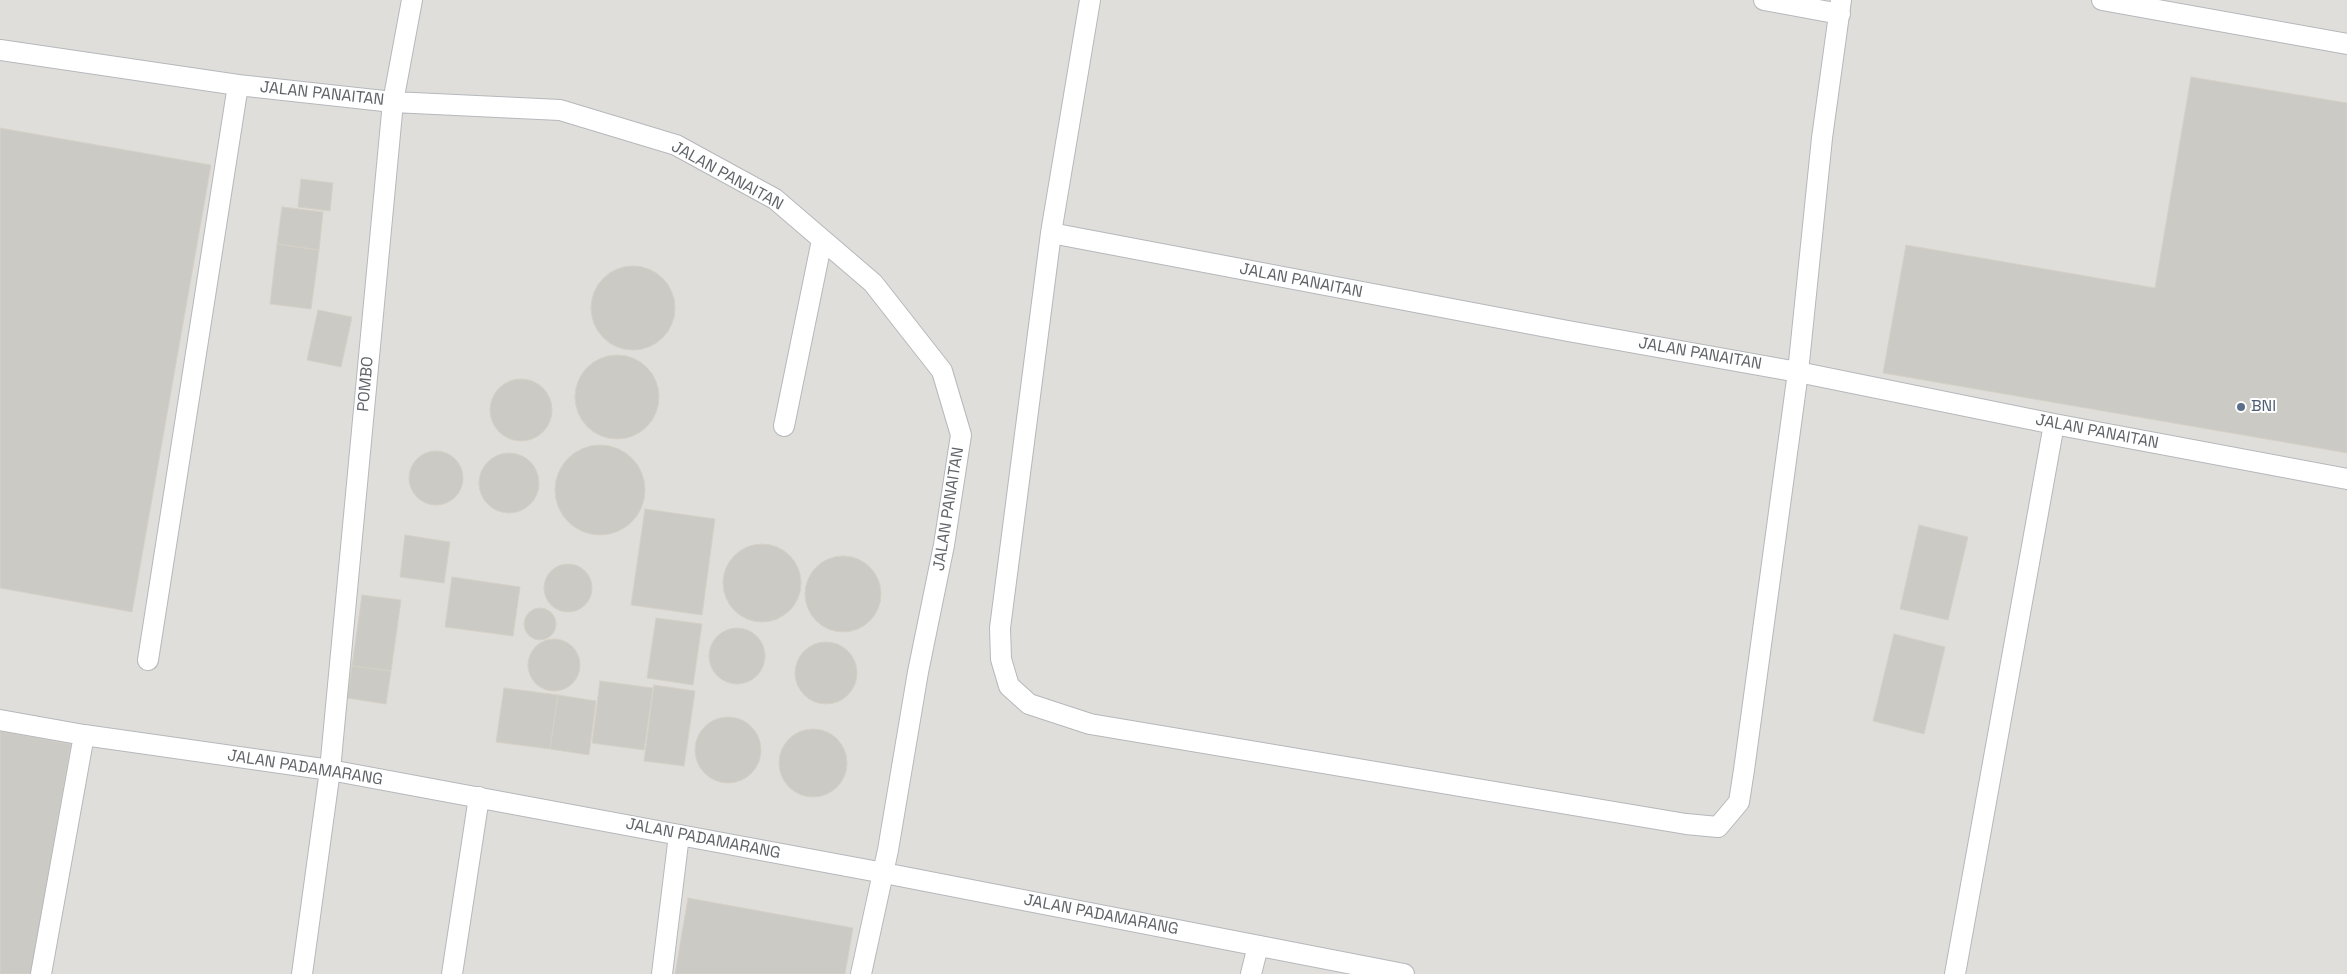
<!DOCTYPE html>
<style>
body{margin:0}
canvas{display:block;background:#f1efe8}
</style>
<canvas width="2347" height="974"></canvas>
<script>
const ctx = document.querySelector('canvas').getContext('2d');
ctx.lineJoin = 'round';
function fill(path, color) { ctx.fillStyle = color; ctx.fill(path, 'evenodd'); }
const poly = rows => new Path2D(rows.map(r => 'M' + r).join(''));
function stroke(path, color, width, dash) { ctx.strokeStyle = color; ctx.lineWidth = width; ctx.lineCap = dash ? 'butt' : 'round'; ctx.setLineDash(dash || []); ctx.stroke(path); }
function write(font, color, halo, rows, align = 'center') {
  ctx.font = font + ' "Space Grotesk",sans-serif'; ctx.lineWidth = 4; ctx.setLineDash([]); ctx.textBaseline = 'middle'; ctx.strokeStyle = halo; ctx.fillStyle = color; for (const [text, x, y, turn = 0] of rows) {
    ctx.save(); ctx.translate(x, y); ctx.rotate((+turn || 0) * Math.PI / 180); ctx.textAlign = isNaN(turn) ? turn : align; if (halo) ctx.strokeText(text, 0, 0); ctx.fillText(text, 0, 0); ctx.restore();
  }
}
const industrial = poly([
 [0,0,2347,0,2347,974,0,974]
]);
const building = poly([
 [2191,77,2347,103,2347,453,1883,373,1906,245,2155,288,2191,77],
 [0,128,211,165,132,612,0,588,0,128],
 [301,179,333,183,330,211,298,207,301,179],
 [282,207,323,212,319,250,277,244,282,207],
 [277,244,319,250,311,309,270,304,277,244],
 '591 308a42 42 0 1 1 84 0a42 42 0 1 1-84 0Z',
 [318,310,352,317,341,367,307,360,318,310],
 '575 397a42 42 0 1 1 84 0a42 42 0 1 1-84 0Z',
 '490 410a31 31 0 1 1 62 0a31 31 0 1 1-62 0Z',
 '555 490a45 45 0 1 1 90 0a45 45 0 1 1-90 0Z',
 '409 478a27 27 0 1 1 54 0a27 27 0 1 1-54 0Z',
 '479 483a30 30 0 1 1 60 0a30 30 0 1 1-60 0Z',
 [645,509,715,519,702,615,631,605,645,509],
 [1919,525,1968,537,1948,620,1900,609,1919,525],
 [405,535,450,542,444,583,400,577,405,535],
 '723 583a39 39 0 1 1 78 0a39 39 0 1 1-78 0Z',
 '805 594a38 38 0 1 1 76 0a38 38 0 1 1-76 0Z',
 '544 588a24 24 0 1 1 48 0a24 24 0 1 1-48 0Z',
 [452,577,520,587,513,636,445,627,452,577],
 [362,595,401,600,391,671,352,666,362,595],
 '524 624a16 16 0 1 1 32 0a16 16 0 1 1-32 0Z',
 [656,618,702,624,693,685,647,678,656,618],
 '709 656a28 28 0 1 1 56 0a28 28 0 1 1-56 0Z',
 [1894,634,1945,647,1924,734,1873,721,1894,634],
 '528 665a26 26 0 1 1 52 0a26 26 0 1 1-52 0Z',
 '795 673a31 31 0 1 1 62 0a31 31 0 1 1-62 0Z',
 [352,666,391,671,386,704,347,698,352,666],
 [600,681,653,688,644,750,592,743,600,681],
 [654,685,695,691,684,766,644,761,654,685],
 [504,688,558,695,550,749,496,742,504,688],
 [558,695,596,701,589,755,550,749,558,695],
 '695 750a33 33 0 1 1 66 0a33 33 0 1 1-66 0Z',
 '779 763a34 34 0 1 1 68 0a34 34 0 1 1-68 0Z',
 [0,731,71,744,31,974,0,974,0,731],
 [688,898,853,928,845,974,675,974,688,898]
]);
const service = poly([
 [1090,0,1051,233,1000,628,1001,659,1009,686,1029,704,1090,724,1686,824,1718,827,1739,802,1744,770,1798,372,1822,138,1841,0],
 [1764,0,1840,14],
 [2102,0,2347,44],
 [0,50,238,85,393,102,560,110,676,145,775,199,873,283,942,371,961,435,944,545,918,672,888,850,861,974],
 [1051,233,1568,331,1798,372,2054,424,2347,479],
 [784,426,822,240],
 [148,660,238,85],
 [0,720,84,735,330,770,884,873,1404,974],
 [41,974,84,735],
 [302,974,330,770,393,102,412,0],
 [452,974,479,797],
 [662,974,679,835],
 [1251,974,1258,946],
 [1955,974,2054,424]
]);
const markers = [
 [2241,407,5,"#5c6f8a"]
];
const streetNames = [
 ["JALAN PANAITAN",322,94,6],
 ["JALAN PANAITAN",727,176,29],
 ["JALAN PANAITAN",1301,281,11],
 ["JALAN PANAITAN",1700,354,10],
 ["POMBO",366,384,-85],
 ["JALAN PANAITAN",2097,432,11],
 ["JALAN PANAITAN",949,509,-81],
 ["JALAN PADAMARANG",305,768,9],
 ["JALAN PADAMARANG",703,839,11],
 ["JALAN PADAMARANG",1101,915,11]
];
const serviceNames = [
 ["BNI",2251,407]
];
fill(industrial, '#e0deda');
fill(building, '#cccac5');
stroke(building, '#d6d1c6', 1);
stroke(service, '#b5b8bc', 22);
stroke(service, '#fff', 20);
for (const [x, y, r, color] of markers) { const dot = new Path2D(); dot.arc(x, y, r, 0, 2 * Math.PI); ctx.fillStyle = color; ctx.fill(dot); stroke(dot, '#fff', 2); }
write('16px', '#5f6368', '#fff', streetNames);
write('16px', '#4e5e75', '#fff', serviceNames, 'left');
</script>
